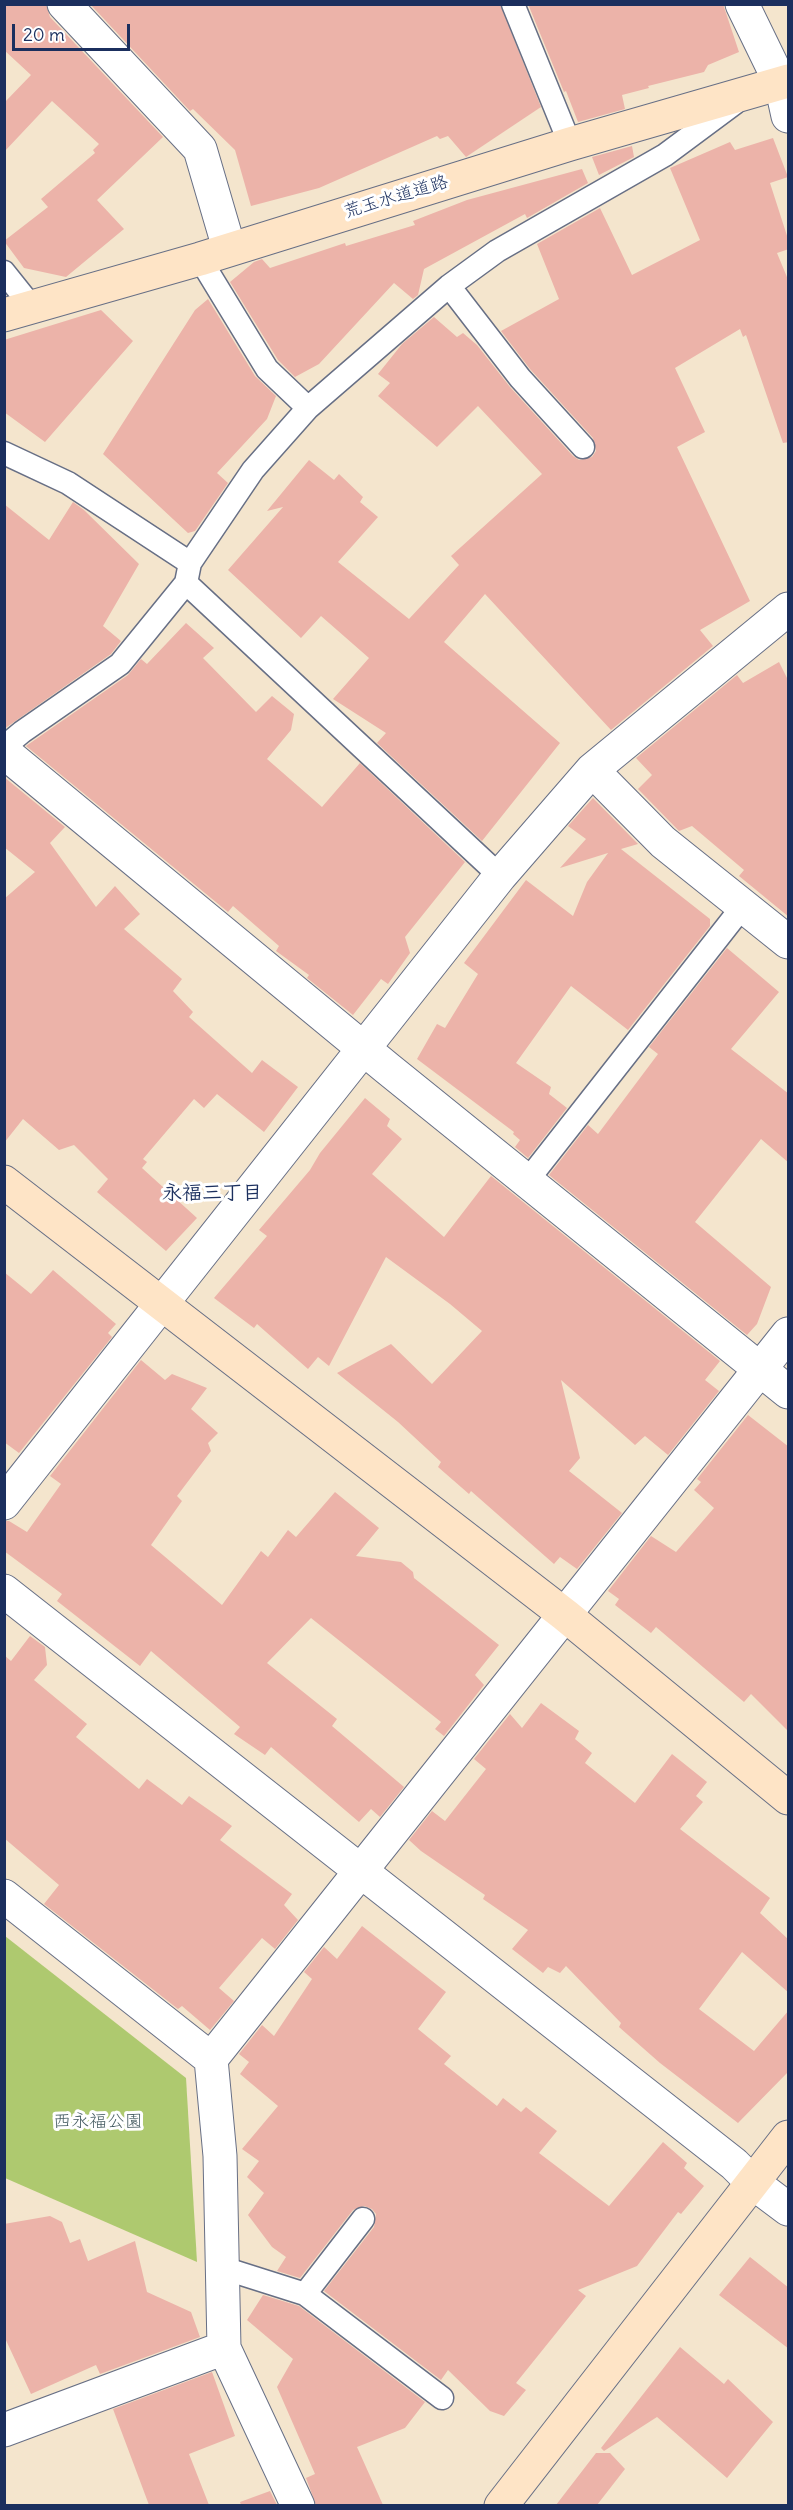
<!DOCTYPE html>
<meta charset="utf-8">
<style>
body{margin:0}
#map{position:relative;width:793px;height:2510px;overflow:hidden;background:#f4e5cd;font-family:Delius,sans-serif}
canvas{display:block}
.frame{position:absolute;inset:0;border:6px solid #1b2f5e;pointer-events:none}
.scale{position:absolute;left:12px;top:24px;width:118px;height:27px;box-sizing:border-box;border:3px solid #1b2f5e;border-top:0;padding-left:8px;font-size:18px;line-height:21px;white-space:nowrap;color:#1b2f5e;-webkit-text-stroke:4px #fff;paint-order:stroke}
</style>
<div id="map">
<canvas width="793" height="2510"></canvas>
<div class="frame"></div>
<div class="scale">20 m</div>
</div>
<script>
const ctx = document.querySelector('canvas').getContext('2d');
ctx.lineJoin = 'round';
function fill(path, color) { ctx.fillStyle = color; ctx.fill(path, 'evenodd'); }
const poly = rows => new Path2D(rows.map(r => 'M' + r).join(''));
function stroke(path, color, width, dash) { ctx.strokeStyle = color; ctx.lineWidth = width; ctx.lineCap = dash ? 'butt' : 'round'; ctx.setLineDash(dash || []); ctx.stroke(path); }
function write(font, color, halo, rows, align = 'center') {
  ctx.font = font + ' Delius,"Klee One",sans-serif'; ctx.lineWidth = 6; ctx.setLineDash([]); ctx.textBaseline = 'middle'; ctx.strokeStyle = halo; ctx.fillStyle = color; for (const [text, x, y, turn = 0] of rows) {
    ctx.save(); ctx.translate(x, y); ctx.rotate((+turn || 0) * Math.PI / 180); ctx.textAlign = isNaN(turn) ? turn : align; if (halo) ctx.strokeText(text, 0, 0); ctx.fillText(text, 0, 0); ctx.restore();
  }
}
const green = poly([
 [5,1936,186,2078,197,2262,5,2178]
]);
const building = poly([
 [4,4,46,4,50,17,163,137,97,200,124,229,66,277,24,268,4,241,48,207,41,199,95,153,93,150,99,144,52,101,4,152,4,103,31,75,4,50],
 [90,4,500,4,541,107,466,157,448,136,440,139,437,136,319,188,251,206,235,150,193,109,190,111],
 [528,4,723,4,739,52,708,65,704,72,648,86,649,88,622,95,625,109,578,122,566,91,564,92],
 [773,138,788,177,770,183,789,242,789,249,777,253,789,282,789,442,783,443,746,335,743,337,740,329,675,368,705,432,677,447,750,601,700,630,713,646,611,730,485,594,444,642,560,743,482,841,377,743,386,733,333,699,369,658,321,616,301,638,228,570,283,507,267,511,309,460,334,480,339,474,363,497,360,502,378,517,338,562,409,619,459,565,451,556,542,474,478,406,437,447,378,396,390,383,378,374,402,344,434,317,457,337,463,333,477,345,510,387,573,456,579,460,592,457,596,451,593,438,530,369,501,331,559,299,537,244,600,208,632,275,700,240,670,168,730,142,735,150],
 [632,146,634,157,599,175,592,157],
 [582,169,588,183,527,218,525,214,424,269,418,295,413,299,394,283,319,364,295,377,278,360,230,282,254,262,262,259,270,268,345,243,346,246,415,225,413,221,467,200],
 [208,299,255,376,276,396,267,419,217,473,228,483,195,531,188,533,103,454,195,310],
 [101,310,133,341,45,442,4,412,4,340],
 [73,502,84,510,139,564,103,626,121,641,111,654,4,729,4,504,49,540],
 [186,623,214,648,203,658,256,712,272,696,294,714,291,730,267,759,322,807,360,763,465,862,405,937,410,953,388,984,381,979,353,1015,307,978,309,975,276,951,279,946,233,906,228,912,26,746,128,675,141,659,147,664],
 [779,662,789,682,789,917,739,876,744,870,692,826,679,831,638,789,652,775,636,758,737,675,743,683],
 [4,777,65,827,50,843,96,907,115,886,140,914,124,929,182,979,173,991,193,1012,189,1017,252,1073,262,1060,298,1087,264,1132,217,1094,204,1108,194,1099,143,1159,147,1162,142,1168,197,1218,166,1251,97,1192,108,1179,74,1145,59,1150,23,1119,4,1143,4,899,35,872,4,847],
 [593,798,638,844,621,849,710,919,710,926,628,1030,571,986,516,1063,551,1087,549,1094,567,1108,528,1158,515,1147,520,1140,513,1134,514,1132,417,1059,437,1024,445,1028,478,974,464,963,526,880,573,916,587,882,608,853,560,868,586,839,568,826],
 [727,948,779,992,731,1049,789,1094,789,1163,761,1139,695,1222,771,1287,757,1324,747,1335,549,1175,588,1125,598,1134,658,1054,649,1047],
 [365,1098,390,1119,387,1126,402,1139,372,1174,444,1237,491,1176,720,1361,705,1380,719,1391,668,1455,645,1436,635,1445,561,1380,580,1458,569,1471,622,1513,577,1569,560,1557,554,1564,471,1491,469,1494,438,1467,441,1462,398,1422,337,1373,391,1344,432,1384,482,1331,450,1304,386,1257,329,1366,318,1357,308,1369,257,1324,254,1328,214,1298,267,1236,259,1230,310,1170,320,1153],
 [53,1270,116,1324,108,1333,112,1337,19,1453,4,1442,4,1272,31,1294],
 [141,1360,165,1380,172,1374,207,1388,191,1409,218,1433,208,1443,211,1451,177,1496,182,1501,151,1545,222,1605,261,1551,268,1557,288,1530,296,1537,335,1492,379,1528,356,1556,401,1562,413,1572,414,1578,499,1645,475,1675,484,1685,444,1736,435,1729,441,1722,311,1618,267,1663,337,1719,332,1726,404,1787,380,1817,371,1809,359,1822,271,1747,265,1755,234,1734,240,1727,151,1651,140,1666,57,1601,62,1594,4,1551,4,1521,9,1521,27,1532,61,1484,50,1476],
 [748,1415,789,1447,789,1732,751,1694,744,1702,656,1627,651,1633,615,1605,619,1599,608,1591,651,1536,676,1552,714,1508,694,1490,701,1482,697,1479],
 [30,1636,45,1647,47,1665,34,1680,87,1724,76,1737,139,1789,147,1779,182,1805,189,1796,232,1826,220,1840,292,1894,284,1905,298,1920,275,1949,262,1938,219,1988,234,2001,210,2030,182,2006,178,2009,44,1904,59,1885,4,1838,4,1655,11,1661],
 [541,1703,579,1731,575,1739,592,1753,585,1763,635,1803,672,1754,707,1782,696,1796,703,1802,680,1829,770,1898,760,1913,789,1940,789,1993,742,1952,699,2009,754,2051,789,2010,789,2071,738,2123,660,2063,619,2027,621,2023,566,1966,560,1973,548,1967,543,1973,512,1949,528,1930,483,1899,485,1895,421,1851,409,1840,432,1811,445,1821,486,1769,474,1759,510,1714,522,1728],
 [362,1926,446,1992,418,2029,451,2056,444,2064,497,2106,503,2098,521,2112,526,2107,557,2131,539,2153,609,2206,663,2142,687,2163,684,2168,704,2186,681,2214,678,2212,637,2266,578,2290,586,2296,516,2383,526,2390,504,2416,490,2411,448,2370,441,2380,324,2291,374,2227,376,2214,372,2209,364,2206,353,2210,300,2278,277,2271,286,2257,272,2247,248,2215,264,2193,247,2177,259,2161,242,2149,278,2106,240,2074,249,2062,239,2054,262,2025,274,2036,312,1979,304,1972,324,1947,337,1959],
 [50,2216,62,2222,70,2243,80,2239,88,2261,135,2241,147,2292,191,2312,200,2337,100,2374,96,2365,31,2394,4,2336,4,2224],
 [750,2257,789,2288,789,2349,719,2295],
 [263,2295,299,2306,425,2402,405,2428,357,2447,383,2505,316,2505,306,2478,315,2474,277,2387,293,2359,247,2320],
 [680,2347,724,2384,728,2379,773,2422,727,2478,657,2417,604,2451,601,2448],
 [212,2372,235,2436,189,2454,209,2505,149,2505,113,2409],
 [596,2453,610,2453,625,2469,597,2505,556,2505],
 [270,2491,277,2505,241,2505,240,2502]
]);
const lane = poly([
 [513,4,570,144],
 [200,259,267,369,308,408],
 [4,272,32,307],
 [449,286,520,378,583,447],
 [4,453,68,483,190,563,186,583,500,876],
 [190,563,253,470,308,408,449,286,497,251,665,155,735,103],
 [4,747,22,732,120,664,186,583],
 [527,1181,743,906],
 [223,2268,305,2294,363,2219],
 [305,2294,442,2398]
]);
const street = poly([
 [64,4,200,149,229,248],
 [742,4,781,84,788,116],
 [4,752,387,1068,788,1392],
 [592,770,663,842,788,942],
 [4,1503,500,876,592,770,788,609],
 [4,1591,734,2164,752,2182,788,2209],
 [4,1896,211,2059],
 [4,2430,224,2348],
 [298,2506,224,2348,220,2156,211,2059,788,1334]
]);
const secondary = poly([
 [4,315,200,259,570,144,788,81],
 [4,1182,565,1615,788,1798],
 [501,2506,788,2137]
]);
const streetNames = [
 ["荒玉水道道路",396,197,-17]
];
const parkNames = [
 ["西永福公園",98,2122]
];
const neighbourhoodNames = [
 ["永福三丁目",212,1193]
];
fill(green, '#aec96f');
fill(building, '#ecb3a9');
stroke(lane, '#676f85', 25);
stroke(street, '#676f85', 35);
stroke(secondary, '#676f85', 35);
stroke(lane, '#fff', 22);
stroke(street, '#fff', 33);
stroke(secondary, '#fee4c6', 33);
write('18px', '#1b2f5e', '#fff', streetNames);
write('18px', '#475d63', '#fff', parkNames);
write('bold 20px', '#1b2f5e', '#fff', neighbourhoodNames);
</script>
